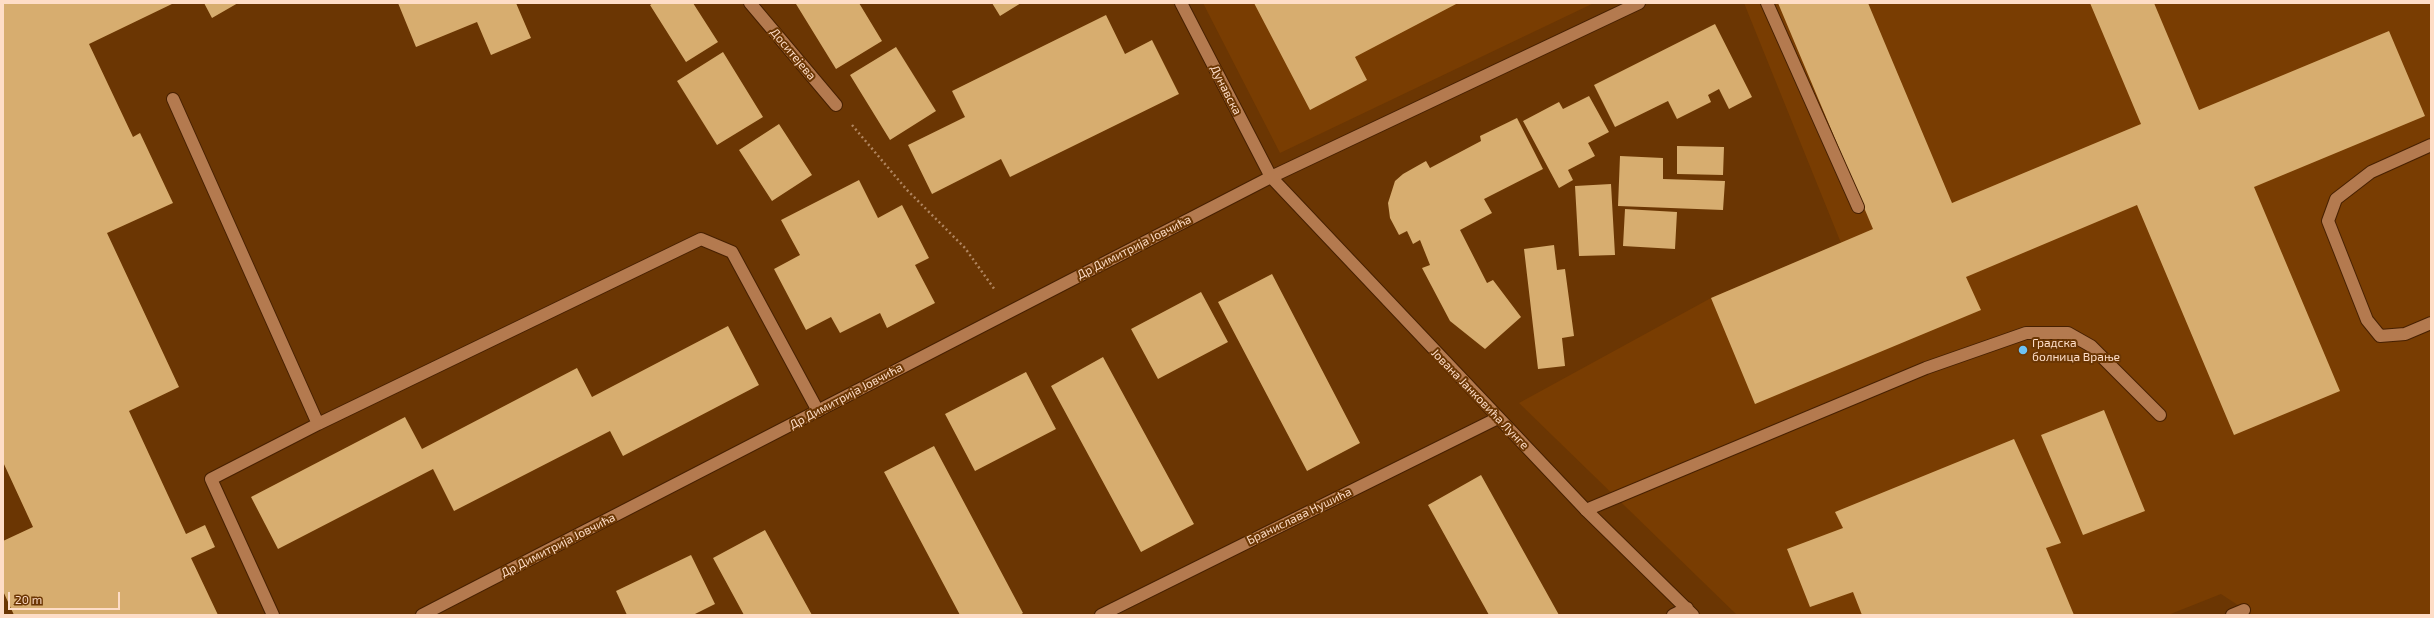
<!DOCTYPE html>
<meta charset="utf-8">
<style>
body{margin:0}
#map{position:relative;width:2434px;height:618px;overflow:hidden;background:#6b3603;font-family:"Exo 2",sans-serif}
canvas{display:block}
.frame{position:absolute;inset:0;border:4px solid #feddc7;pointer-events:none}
.scale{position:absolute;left:8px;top:592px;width:112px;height:18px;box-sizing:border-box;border:2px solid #feddc7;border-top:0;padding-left:5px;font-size:12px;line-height:14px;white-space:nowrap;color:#feddc7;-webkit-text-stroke:3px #6b3603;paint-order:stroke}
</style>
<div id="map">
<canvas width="2434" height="618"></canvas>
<div class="frame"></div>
<div class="scale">20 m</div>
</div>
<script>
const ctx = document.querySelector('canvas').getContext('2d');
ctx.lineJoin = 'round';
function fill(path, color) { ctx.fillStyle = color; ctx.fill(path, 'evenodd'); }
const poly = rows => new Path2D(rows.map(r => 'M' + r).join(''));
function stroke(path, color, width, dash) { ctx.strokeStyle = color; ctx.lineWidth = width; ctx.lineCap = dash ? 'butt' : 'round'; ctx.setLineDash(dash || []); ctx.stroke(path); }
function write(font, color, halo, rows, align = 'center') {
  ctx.font = font + ' "Exo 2",sans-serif'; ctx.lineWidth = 4; ctx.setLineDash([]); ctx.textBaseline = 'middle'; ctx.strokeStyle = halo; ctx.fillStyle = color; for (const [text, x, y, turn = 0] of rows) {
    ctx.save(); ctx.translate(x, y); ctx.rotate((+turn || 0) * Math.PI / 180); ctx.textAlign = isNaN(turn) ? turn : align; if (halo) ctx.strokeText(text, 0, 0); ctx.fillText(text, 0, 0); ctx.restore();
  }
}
const built = poly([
 [1203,3,1594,3,1280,153],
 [1744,3,2431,3,2431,615,2253,615,2221,594,2168,615,1737,615,1519,403,1711,298,1841,243]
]);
const building = poly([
 [3,3,174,3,89,44,133,137,140,133,173,203,107,233,179,387,129,411,186,534,205,525,215,547,191,558,218,615,14,615,3,591,3,541,33,527,3,462],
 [204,3,238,3,212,18],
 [398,3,516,3,531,38,491,55,477,22,416,47],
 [653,3,693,3,718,42,686,62,650,5],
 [798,3,859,3,882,41,836,69,796,4],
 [992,3,1021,3,1000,16],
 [1254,3,1458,3,1355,57,1367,80,1310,110],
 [1778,3,1868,3,1952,203,2141,124,2090,3,2154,3,2199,110,2389,31,2425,116,2254,187,2340,391,2234,435,2137,205,1966,277,1981,310,1755,404,1711,298,1873,229],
 [1106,15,1125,54,1152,40,1179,94,1010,177,1001,159,932,194,908,145,965,117,952,91],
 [1715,24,1752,97,1729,109,1719,89,1708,95,1711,102,1677,119,1668,101,1615,127,1594,85],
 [896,47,936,111,890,140,850,75],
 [723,52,763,117,717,145,677,81],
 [1589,96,1609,132,1588,143,1595,156,1568,170,1573,180,1559,188,1523,121,1559,102,1563,109],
 [1517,118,1543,169,1484,199,1492,213,1460,230,1487,283,1493,280,1521,317,1485,349,1450,321,1422,268,1430,265,1420,240,1413,244,1407,231,1399,235,1390,218,1388,203,1395,181,1403,174,1426,161,1430,168,1481,141,1480,136],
 [779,124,812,175,772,201,739,150],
 [1677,146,1724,147,1723,175,1677,174],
 [1620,156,1663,158,1663,179,1725,181,1723,210,1618,206],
 [859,180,878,218,902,205,929,258,915,265,935,303,887,328,880,313,840,333,831,317,806,330,774,269,800,255,781,220],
 [1611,184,1615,255,1579,256,1575,186],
 [1625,209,1677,212,1675,249,1623,246],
 [1554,245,1557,270,1565,269,1574,336,1562,338,1565,366,1538,369,1524,249],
 [1272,274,1360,443,1307,471,1218,302],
 [1201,292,1228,342,1158,379,1131,329],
 [728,326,759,385,623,456,610,431,454,511,433,469,278,549,251,497,405,417,422,449,577,368,592,397],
 [1103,357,1194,524,1141,552,1051,386],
 [1026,372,1056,429,975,471,945,414],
 [2104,410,2145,511,2083,535,2041,435],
 [2014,439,2061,543,2046,548,2074,615,1862,615,1853,592,1810,607,1787,549,1843,528,1835,512],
 [934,446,1023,613,1020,615,960,615,884,472],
 [1481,475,1559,615,1489,615,1428,505],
 [765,530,812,615,744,615,713,558],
 [691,555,715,604,693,615,627,615,616,591]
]);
const path = poly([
 [852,125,907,190,965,248,995,290]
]);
const lane = poly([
 [1767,3,1858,207],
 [173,99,318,424],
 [2431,145,2371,172,2336,199,2328,221,2367,320,2380,336,2405,334,2431,323],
 [1586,510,1926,368,2026,333,2068,333,2091,346,2160,415],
 [273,615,211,479,318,424,701,239,732,252,818,411],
 [2232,615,2244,610]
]);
const street = poly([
 [750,3,836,105],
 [1181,3,1271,177,1586,510,1693,615],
 [422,615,1271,177,1639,3],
 [1101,615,1498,418],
 [1673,615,1687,608]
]);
const markers = [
 [2023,350,5,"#6ec2f3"]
];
const streetNames = [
 ["Доситејева",793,54,50],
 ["Дунавска",1226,90,63],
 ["Др Димитрија Јовчића",1134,247,-27],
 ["Др Димитрија Јовчића",846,396,-28],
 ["Јована Јанковића Лунге",1480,399,46],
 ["Бранислава Нушића",1299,516,-26],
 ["Др Димитрија Јовчића",558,545,-27]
];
const poiNames = [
 ["Градска",2032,343],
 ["болница Врање",2032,357]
];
fill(built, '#793d02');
fill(building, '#d7ad6f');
stroke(lane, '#472000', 14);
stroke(street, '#472000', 14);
stroke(path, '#b0855f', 2.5, [2, 3]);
stroke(lane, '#b47a4f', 12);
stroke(street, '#b47a4f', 12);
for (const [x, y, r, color] of markers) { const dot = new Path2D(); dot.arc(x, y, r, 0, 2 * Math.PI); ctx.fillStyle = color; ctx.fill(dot); stroke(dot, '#6b3603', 1.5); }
write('12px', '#feddc7', '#6b3603', streetNames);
write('12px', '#feddc7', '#6b3603', poiNames, 'left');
</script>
